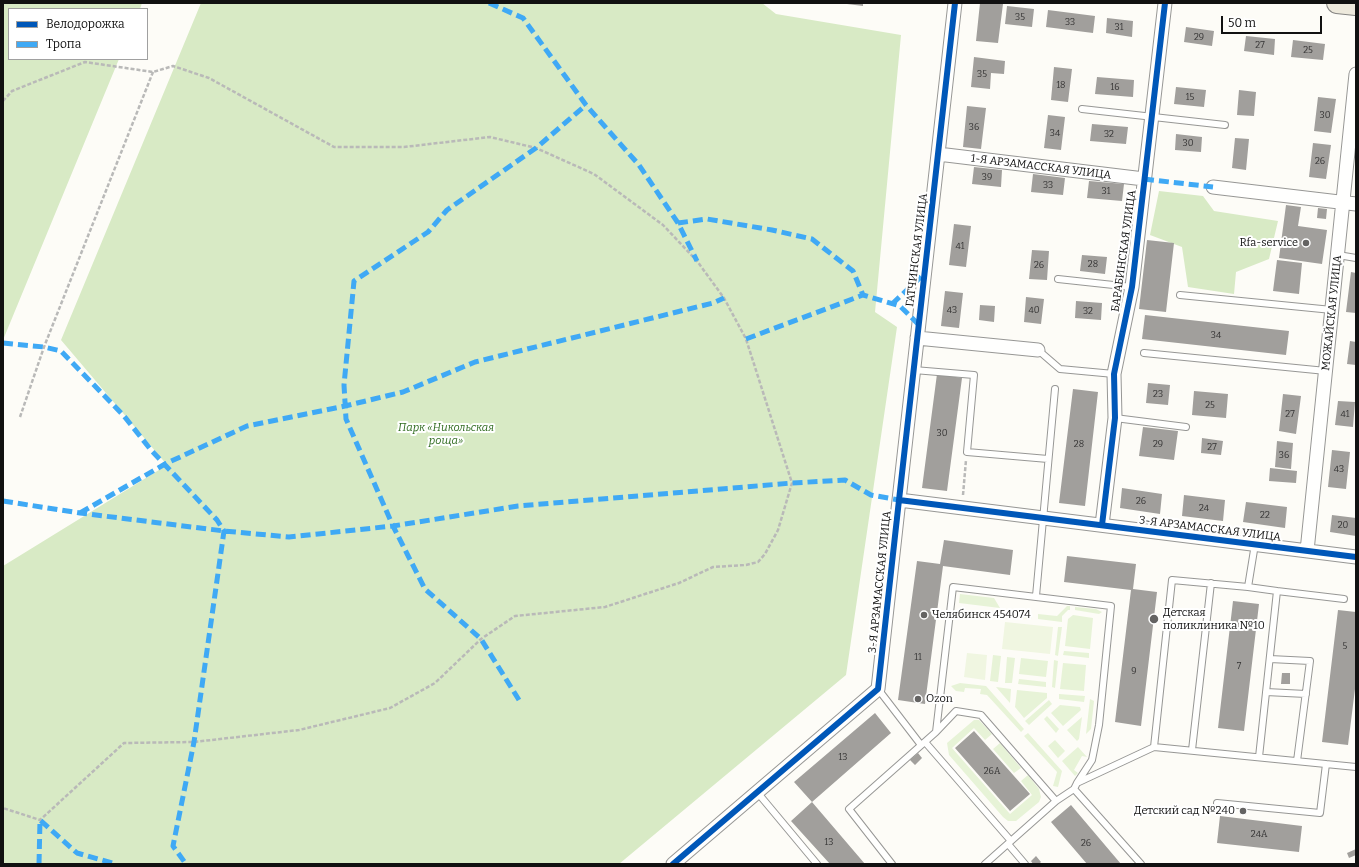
<!DOCTYPE html>
<meta charset="utf-8">
<style>
body{margin:0}
#map{position:relative;width:1359px;height:867px;overflow:hidden;background:#fdfcf7;font-family:Bitter,serif}
canvas{display:block}
.frame{position:absolute;inset:0;border:4px solid #111;pointer-events:none}
.legend{position:absolute;left:8px;top:8px;width:140px;height:52px;box-sizing:border-box;background:#fff;border:1px solid #a0a0a0;margin:0;padding:5px 7px;list-style:none;font-size:12px;color:#111}
.legend li{display:flex;align-items:center;gap:8px;height:20px}
.legend b{width:20px;border:1px solid #a0a0a0}
.scale{position:absolute;left:1221px;top:16px;width:101px;height:18px;box-sizing:border-box;border:2px solid #111;border-top:0;padding-left:5px;font-size:12px;line-height:14px;white-space:nowrap;color:#111;-webkit-text-stroke:3px #fff;paint-order:stroke}
</style>
<div id="map">
<canvas width="1359" height="867"></canvas>
<div class="frame"></div>
<ul class="legend">
<li><b style="height:5px;background:#0057b8"></b>Велодорожка</li>
<li><b style="height:5px;background:#3fa9f5"></b>Тропа</li>
</ul>
<div class="scale">50 m</div>
</div>
<script>
const ctx = document.querySelector('canvas').getContext('2d');
ctx.lineJoin = 'round';
function fill(path, color) { ctx.fillStyle = color; ctx.fill(path, 'evenodd'); }
const poly = rows => new Path2D(rows.map(r => 'M' + r).join(''));
function stroke(path, color, width, dash) { ctx.strokeStyle = color; ctx.lineWidth = width; ctx.lineCap = dash ? 'butt' : 'round'; ctx.setLineDash(dash || []); ctx.stroke(path); }
function write(font, color, halo, rows, align = 'center') {
  ctx.font = font + ' Bitter,serif'; ctx.lineWidth = 4; ctx.setLineDash([]); ctx.textBaseline = 'middle'; ctx.strokeStyle = halo; ctx.fillStyle = color; for (const [text, x, y, turn = 0] of rows) {
    ctx.save(); ctx.translate(x, y); ctx.rotate((+turn || 0) * Math.PI / 180); ctx.textAlign = isNaN(turn) ? turn : align; if (halo) ctx.strokeText(text, 0, 0); ctx.fillText(text, 0, 0); ctx.restore();
  }
}
const green = poly([
 [960,594,994,598,1000,608,959,603],
 [1067,606,1070,606,1070,610,1068,610,1062,616,1062,622,1038,619,1038,614,1057,616],
 [1075,607,1096,609,1102,612,1099,614,1075,610],
 [1010,612,1032,614,1031,619,1006,616],
 [1073,615,1093,618,1090,649,1065,646,1068,619],
 [1058,627,1062,627,1058,656,1055,655],
 [1064,651,1089,653,1089,658,1063,655],
 [993,655,1001,656,998,682,990,681],
 [1007,657,1015,658,1012,683,1005,683],
 [1021,658,1048,661,1046,677,1019,674],
 [1054,660,1058,661,1055,688,1052,687],
 [1063,663,1086,665,1084,691,1060,689],
 [1019,679,1046,682,1046,687,1018,684],
 [960,683,986,686,1024,729,1021,732,987,695,980,694,981,689,965,688,964,692,956,691,951,686],
 [996,687,1011,689,1010,703],
 [1017,690,1047,693,1047,698,1024,718,1015,707],
 [1059,694,1085,696,1084,702,1059,699],
 [1090,699,1094,701,1091,729,1086,734],
 [1049,700,1052,704,1029,725,1025,721],
 [1060,705,1080,707,1081,710,1063,726,1051,713],
 [1047,716,1059,729,1056,733,1044,719],
 [1082,717,1079,739,1077,741,1067,730],
 [974,720,979,720,992,734,985,740,974,728,952,748,1010,814,1032,795,1021,781,1028,775,1039,789,1041,797,1039,802,1016,821,1008,821,1003,817,949,755,947,743],
 [1028,733,1062,771,1058,787,1053,786,1057,772,1024,736],
 [1055,740,1065,751,1058,758,1048,746],
 [1000,743,1021,768,1014,773,993,749],
 [1078,747,1087,757,1082,756,1074,770,1078,773,1075,776,1062,761]
]);
const forest = poly([
 [3,3,142,3,140,9,9,9,9,59,119,59,3,340],
 [201,3,762,3,776,14,901,35,875,312,897,327,846,675,619,864,3,864,3,566,167,465,61,340],
 [1159,191,1203,196,1214,211,1278,221,1269,259,1236,272,1234,294,1188,287,1182,247,1150,235]
]);
const pitch = poly([
 [1005,622,1053,627,1050,654,1002,649],
 [967,653,987,655,985,680,964,677]
]);
const building = poly([
 [839,3,863,3,863,6],
 [980,3,1003,4,998,43,976,41],
 [1007,6,1034,9,1032,27,1005,24],
 [1048,10,1095,16,1093,33,1046,27],
 [1107,18,1133,21,1132,37,1106,33],
 [1186,27,1214,31,1212,46,1184,42],
 [1246,36,1275,39,1274,55,1244,51],
 [1293,40,1325,44,1323,60,1291,57],
 [974,57,1005,61,1004,74,991,73,990,89,971,87],
 [1054,67,1072,69,1068,102,1051,100],
 [1097,77,1134,80,1133,97,1095,94],
 [1176,87,1206,90,1204,107,1174,104],
 [1239,90,1256,92,1254,116,1237,115],
 [1318,97,1336,99,1331,133,1314,131],
 [967,106,986,108,981,149,963,147],
 [1048,115,1065,117,1061,150,1044,148],
 [1092,124,1128,127,1126,144,1090,141],
 [1176,134,1202,137,1201,152,1175,150],
 [1235,138,1249,139,1246,170,1232,168],
 [1313,143,1331,145,1326,179,1309,177],
 [974,167,1002,170,1001,187,972,184],
 [1033,174,1065,178,1063,195,1031,192],
 [1089,181,1124,184,1122,201,1087,198],
 [1286,205,1301,207,1298,226,1327,230,1322,264,1279,258],
 [1318,208,1327,209,1326,219,1317,218],
 [954,224,971,226,966,267,949,265],
 [1147,240,1174,243,1166,312,1139,309],
 [1032,250,1049,251,1047,280,1029,279],
 [1082,255,1107,257,1105,274,1080,271],
 [1277,260,1302,263,1299,294,1273,291],
 [1351,272,1356,273,1356,313,1346,312],
 [945,291,963,293,959,328,941,326],
 [1026,297,1044,299,1041,324,1024,322],
 [1076,301,1102,303,1101,320,1075,318],
 [980,305,995,306,994,322,979,320],
 [1145,315,1289,331,1286,355,1142,339],
 [1350,341,1356,342,1356,365,1347,364],
 [937,374,962,378,947,491,922,488],
 [1148,383,1170,385,1168,405,1146,403],
 [1073,389,1098,392,1085,506,1059,503],
 [1194,391,1228,394,1226,418,1192,415],
 [1283,394,1301,396,1296,434,1279,431],
 [1338,401,1355,402,1353,427,1335,425],
 [1143,427,1178,431,1174,460,1139,456],
 [1202,438,1223,441,1221,455,1201,453],
 [1277,441,1293,443,1291,469,1275,467],
 [1332,450,1350,452,1346,489,1328,487],
 [1270,468,1297,471,1296,483,1269,481],
 [1122,488,1162,494,1160,514,1120,508],
 [1184,495,1225,500,1223,521,1182,516],
 [1246,502,1287,507,1285,528,1243,522],
 [1332,515,1356,518,1356,536,1330,532],
 [944,540,1013,550,1010,575,943,566,925,704,898,700,917,561,940,564],
 [1067,556,1136,564,1133,589,1157,592,1141,726,1115,722,1131,590,1064,582],
 [1233,601,1259,604,1244,731,1218,728],
 [1338,610,1356,612,1356,681,1348,745,1322,742],
 [1282,673,1290,673,1290,684,1281,684],
 [875,713,891,733,812,802,794,782],
 [974,731,1030,794,1010,811,955,748],
 [918,753,922,758,915,765,910,760],
 [812,802,865,864,830,864,791,821],
 [1071,805,1121,864,1087,864,1051,822],
 [1220,816,1302,826,1299,852,1217,843],
 [1356,849,1356,855,1349,858,1347,853],
 [1036,856,1041,862,1039,864,1033,864,1031,861]
]);
const path = poly([
 [3,101,12,91,85,62,153,72,173,66,209,78,334,147,404,147,490,137,536,148,594,174,663,225,697,261,724,298,746,339,792,483,778,530,765,554,758,562,746,565,713,567,679,583,605,607,515,616,481,639,435,683,390,708,299,730,194,742,124,743,40,820,3,808],
 [20,417,44,347,153,72],
 [963,495,966,460]
]);
const lane = poly([
 [1082,109,1225,125],
 [1338,255,1356,258],
 [1058,279,1132,287],
 [1180,295,1332,310],
 [1038,350,1060,369,1114,374],
 [1144,353,1326,371],
 [914,370,974,375,967,452,1048,459],
 [1115,418,1186,427],
 [1248,587,1255,544],
 [1277,591,1344,599],
 [1036,596,1055,389],
 [1270,659,1310,661,1297,761],
 [878,689,921,745],
 [1266,692,1306,694],
 [936,732,956,711,981,715,1056,801],
 [925,742,1011,841],
 [1154,747,1172,580,1248,587,1277,591,1259,757],
 [1192,750,1211,583],
 [1074,789,1141,864],
 [757,792,817,864],
 [1217,803,1320,813,1326,764],
 [1008,844,1025,864],
 [892,864,849,809,936,732,953,587,1111,606,1099,725,1092,760,1077,783],
 [985,864,1056,801,1074,789,1077,783,1154,747,1356,767]
]);
const street = poly([
 [938,154,1144,179],
 [1213,187,1356,204],
 [917,338,1038,350],
 [899,500,955,3],
 [1102,525,1115,418,1114,374,1132,287,1165,3],
 [1307,551,1356,74],
 [673,864,878,689,899,500,1356,557]
]);
const primary = poly([
 [1337,3,1356,5]
]);
const quiet = poly([
 [489,3,523,18,586,105,639,165,678,223,697,261],
 [1144,179,1213,187],
 [678,223,707,219,772,230,812,239,853,271,863,295],
 [892,304,924,274],
 [746,339,863,295,900,306,919,325],
 [3,343,44,347,61,351,124,416,151,450,217,520,224,531,194,742,173,846,186,864],
 [3,501,80,513,224,531,289,537,393,526,518,506,792,483,845,480,871,495,899,500],
 [80,513,165,464,247,426,345,406,403,392,475,362,713,303,724,298],
 [519,700,481,639,425,589,393,526,346,419,344,385,354,281,428,232,447,210,536,148,586,105],
 [39,864,40,820,77,853,116,864]
]);
const cycleway = poly([
 [899,500,955,3],
 [1102,525,1115,418,1114,374,1132,287,1165,3],
 [673,864,878,689,899,500,1356,557]
]);
const markers = [
 [1306,243,4,"#646362"],
 [924,615,4,"#646362"],
 [1154,619,5,"#646362"],
 [918,699,4,"#646362"],
 [1243,811,4,"#646362"]
];
const numberNames = [
 ["35",1020,17],
 ["33",1070,22],
 ["31",1119,27],
 ["29",1199,37],
 ["27",1260,45],
 ["25",1308,50],
 ["35",982,74],
 ["18",1061,85],
 ["16",1115,87],
 ["15",1190,97],
 ["30",1325,115],
 ["36",974,127],
 ["34",1055,133],
 ["32",1109,134],
 ["30",1188,143],
 ["26",1320,161],
 ["39",987,177],
 ["33",1048,185],
 ["31",1106,191],
 ["41",960,246],
 ["28",1093,264],
 ["26",1039,265],
 ["43",952,310],
 ["40",1034,310],
 ["32",1088,311],
 ["34",1216,335],
 ["23",1158,394],
 ["25",1210,405],
 ["27",1290,414],
 ["41",1345,414],
 ["30",942,433],
 ["28",1079,444],
 ["29",1158,444],
 ["27",1212,447],
 ["36",1284,455],
 ["43",1339,469],
 ["26",1141,501],
 ["24",1204,508],
 ["22",1265,515],
 ["20",1343,525],
 ["5",1345,646],
 ["11",918,657],
 ["7",1239,666],
 ["9",1134,671],
 ["13",843,757],
 ["26А",992,771],
 ["24А",1259,834],
 ["13",829,842],
 ["26",1086,843]
];
const streetNames = [
 ["1-Я АРЗАМАССКАЯ УЛИЦА",1041,167,7],
 ["ГАТЧИНСКАЯ УЛИЦА",917,250,-83],
 ["БАРАБИНСКАЯ УЛИЦА",1124,251,-82],
 ["МОЖАЙСКАЯ УЛИЦА",1332,313,-84],
 ["3-Я АРЗАМАССКАЯ УЛИЦА",1210,529,7],
 ["3-Я АРЗАМАССКАЯ УЛИЦА",880,582,-84]
];
const poiNames = [
 ["Rfa-service",1298,243,"right"],
 ["Детская",1163,613],
 ["поликлиника №10",1163,626],
 ["Челябинск 454074",932,615],
 ["Ozon",926,699],
 ["Детский сад №240",1235,811,"right"]
];
const parkNames = [
 ["Парк «Никольская",446,428],
 ["роща»",446,441]
];
fill(green, '#e7f3d7');
fill(forest, '#d8eac5');
fill(pitch, '#f0f6e1');
fill(building, '#a19f9c');
stroke(lane, '#979795', 8);
stroke(street, '#979795', 15);
stroke(primary, '#858482', 22);
stroke(path, '#b9b9b8', 2.5, [4, 2]);
stroke(lane, '#fffffe', 6);
stroke(street, '#fffffe', 13);
stroke(primary, '#ede9dc', 20);
stroke(quiet, '#3fa9f5', 5, [10, 5]);
stroke(cycleway, '#0057b8', 6);
for (const [x, y, r, color] of markers) { const dot = new Path2D(); dot.arc(x, y, r, 0, 2 * Math.PI); ctx.fillStyle = color; ctx.fill(dot); stroke(dot, '#fff', 1.5); }
write('9px', '#353434', null, numberNames);
write('11px', '#111', '#fff', streetNames);
write('11px', '#111', '#fff', poiNames, 'left');
write('italic 11px', '#2f6b1f', '#fff', parkNames);
</script>
